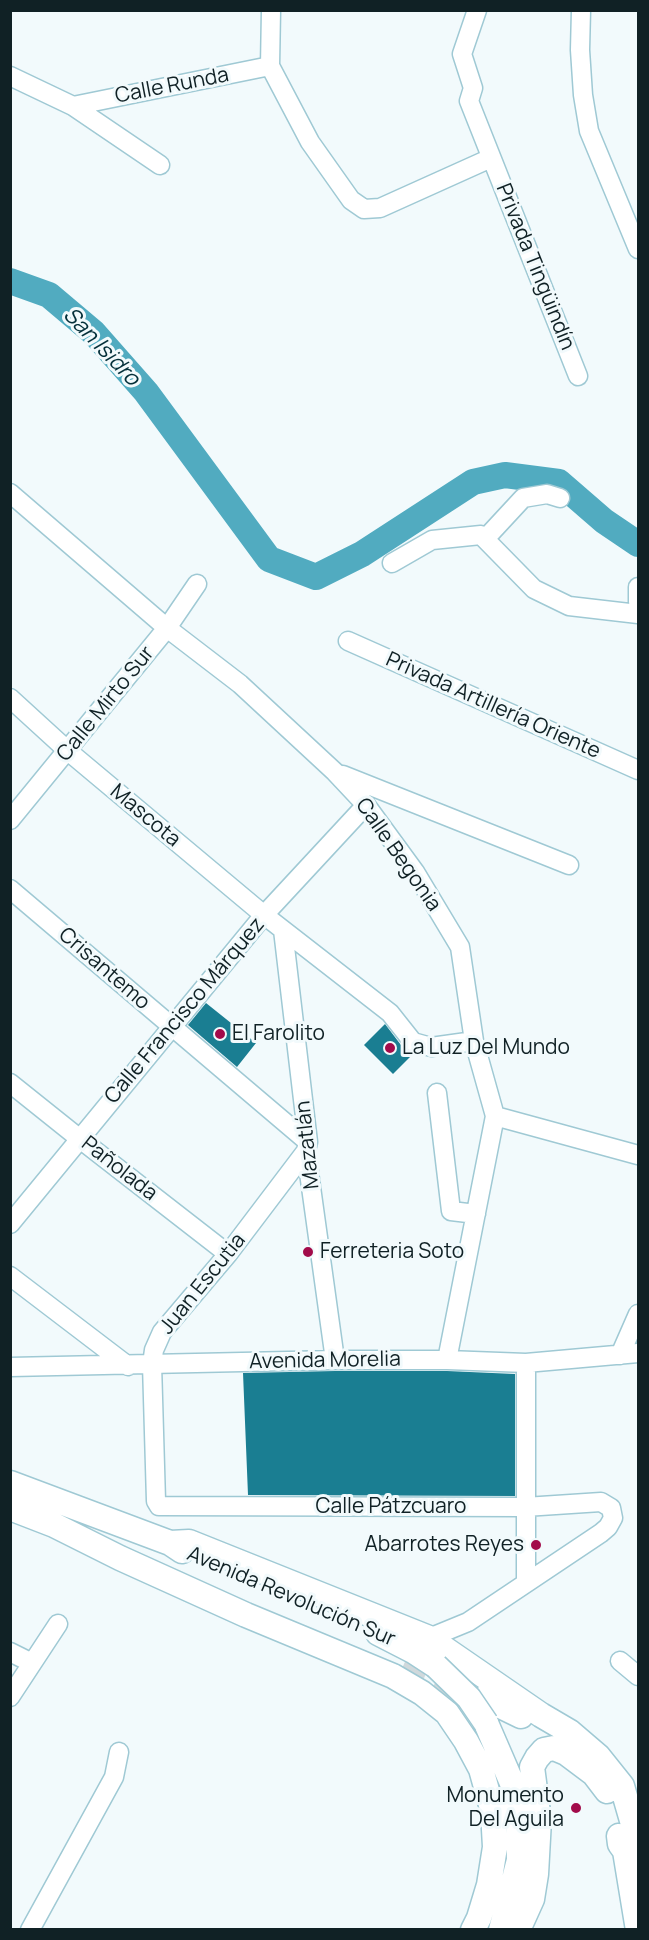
<!DOCTYPE html>
<meta charset="utf-8">
<style>
body{margin:0}
#map{position:relative;width:649px;height:1940px;overflow:hidden;background:#f2fafc;font-family:Manrope,sans-serif}
canvas{display:block}
.frame{position:absolute;inset:0;border:12px solid #102125;pointer-events:none}
</style>
<div id="map">
<canvas width="649" height="1940"></canvas>
<div class="frame"></div>
</div>
<script>
const ctx = document.querySelector('canvas').getContext('2d');
ctx.lineJoin = 'round';
const poly = rows => new Path2D(rows.map(r => 'M' + r).join(''));
function stroke(path, color, width, dash) { ctx.strokeStyle = color; ctx.lineWidth = width; ctx.lineCap = dash ? 'butt' : 'round'; ctx.setLineDash(dash || []); ctx.stroke(path); }
function fill(path, color) { ctx.fillStyle = color; ctx.fill(path, 'evenodd'); }
function write(font, color, halo, rows, align = 'center') {
  ctx.font = font + ' Manrope,sans-serif'; ctx.lineWidth = 6; ctx.setLineDash([]); ctx.textBaseline = 'middle'; ctx.strokeStyle = halo; ctx.fillStyle = color; for (const [text, x, y, turn = 0] of rows) {
    ctx.save(); ctx.translate(x, y); ctx.rotate((+turn || 0) * Math.PI / 180); ctx.textAlign = isNaN(turn) ? turn : align; if (halo) ctx.strokeText(text, 0, 0); ctx.fillText(text, 0, 0); ctx.restore();
  }
}
const river = poly([
 [10,281,49,295,94,333,146,392,269,559,316,577,362,554,473,482,505,475,559,482,604,521,638,544]
]);
const building = poly([
 [206,1003,256,1043,237,1067,188,1025],
 [385,1024,404,1049,413,1054,393,1074,364,1045],
 [335,1371,447,1371,515,1374,515,1496,248,1495,243,1373]
]);
const majorTunnel = poly([
 [404,1664,456,1687]
]);
const minor = poly([
 [271,10,270,66,310,142,351,200,364,209,380,208,491,158],
 [477,10,462,54,473,88,469,101,578,376],
 [581,10,580,50,583,95,589,131,638,249],
 [10,76,73,106,160,165],
 [73,106,270,66],
 [10,493,167,628,240,684,335,772,366,805,415,872,460,947,474,1041,495,1116,447,1360],
 [485,539,523,498,547,494,560,498],
 [392,563,432,540,481,535,534,589,569,606,638,614],
 [638,587,638,602],
 [348,641,638,770],
 [10,698,68,751,264,915,390,1013,413,1042,431,1047,474,1041],
 [343,775,569,865],
 [10,820,167,628,197,584],
 [10,889,308,1142],
 [283,930,308,1142,306,1151,335,1360],
 [10,1083,80,1139,228,1254],
 [437,1093,451,1211,476,1214],
 [495,1116,638,1155],
 [306,1151,228,1254,162,1332,154,1350,152,1364,156,1501,159,1506,525,1507,601,1502,611,1508,613,1518,608,1527,601,1533,468,1622,429,1638],
 [10,1224,264,915,366,805],
 [10,1276,128,1366],
 [620,1355,638,1314],
 [10,1367,335,1360,447,1360,526,1363,638,1353],
 [526,1582,526,1363],
 [10,1652,32,1663],
 [620,1661,638,1676],
 [10,1697,58,1624],
 [30,1930,114,1777,119,1752]
]);
const major = poly([
 [10,1483,170,1543,182,1551],
 [10,1508,54,1525,120,1558,246,1615,393,1676,422,1693,447,1713,466,1741,481,1769,493,1812,495,1847,489,1885,479,1918,473,1930],
 [170,1543,189,1542,429,1638,541,1715,570,1732,598,1756,622,1786,635,1831,638,1853],
 [378,1633,413,1651,436,1666],
 [484,1698,521,1716],
 [486,1723,512,1783,518,1825,519,1860,501,1930],
 [619,1836,620,1844,625,1851,638,1930],
 [518,1930,532,1899,536,1874,539,1820,532,1767,537,1758,544,1750,554,1748,566,1753,594,1774,607,1791]
]);
const majorBridge = poly([
 [436,1666,469,1698,486,1723]
]);
const markers = [
 [220,1034,6,"#a20b4a"],
 [390,1048,6,"#a20b4a"],
 [308,1252,6,"#a20b4a"],
 [536,1545,6,"#a20b4a"],
 [576,1808,6,"#a20b4a"]
];
const streetNames = [
 ["Calle Runda",172,86,-11],
 ["Privada Tingüindín",535,267,68],
 ["Calle Mirto Sur",106,704,-51],
 ["Privada Artillería Oriente",493,706,24],
 ["Mascota",145,816,40],
 ["Calle Begonia",398,855,55],
 ["Crisantemo",104,969,41],
 ["Calle Francisco Márquez",185,1011,-50],
 ["Mazatlán",308,1145,-96],
 ["Pañolada",119,1169,38],
 ["Juan Escutia",203,1284,-51],
 ["Avenida Morelia",325,1361,-1],
 ["Calle Pátzcuaro",391,1507],
 ["Avenida Revolución Sur",291,1597,23]
];
const poiNames = [
 ["El Farolito",232,1034],
 ["La Luz Del Mundo",402,1048],
 ["Ferreteria Soto",320,1252],
 ["Abarrotes Reyes",524,1545,"right"],
 ["Monumento",564,1796,"right"],
 ["Del Aguila",564,1820,"right"]
];
const waterNames = [
 ["San Isidro",101,347,46]
];
stroke(river, '#51abc0', 26);
fill(building, '#1a7e92');
stroke(majorTunnel, '#d0d9dc', 24, [24, 12]);
stroke(minor, '#9fc9d4', 21);
stroke(major, '#9fc9d4', 27);
stroke(minor, '#fff', 18);
stroke(major, '#fff', 24);
stroke(majorBridge, '#9fc9d4', 27, []);
stroke(majorBridge, '#fff', 24);
for (const [x, y, r, color] of markers) { const dot = new Path2D(); dot.arc(x, y, r, 0, 2 * Math.PI); ctx.fillStyle = color; ctx.fill(dot); stroke(dot, '#f2fafc', 2); }
write('21px', '#102125', '#f2fafc', streetNames);
write('21px', '#102125', '#f2fafc', poiNames, 'left');
write('italic 22px', '#04303a', '#f2fafc', waterNames);
</script>
